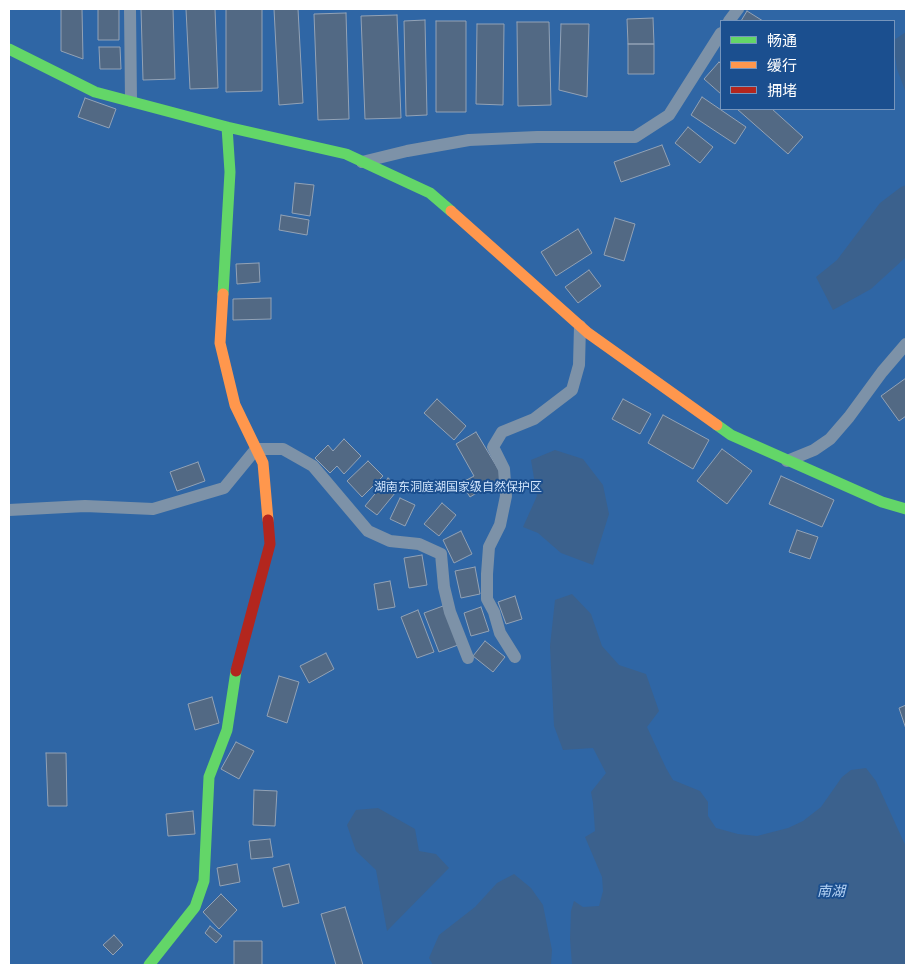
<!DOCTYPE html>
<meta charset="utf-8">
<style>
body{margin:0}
#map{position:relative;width:915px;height:974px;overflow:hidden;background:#365274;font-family:Commissioner,"Noto Sans SC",sans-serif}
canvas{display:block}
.frame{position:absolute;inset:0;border:10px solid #fff;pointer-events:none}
.legend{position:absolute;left:720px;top:20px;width:175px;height:90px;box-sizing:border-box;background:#1b4f8f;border:1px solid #7695bc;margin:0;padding:6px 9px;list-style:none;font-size:15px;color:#fff}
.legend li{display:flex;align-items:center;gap:10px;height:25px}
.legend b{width:25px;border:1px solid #7695bc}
</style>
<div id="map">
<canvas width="915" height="974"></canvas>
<div class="frame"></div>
<ul class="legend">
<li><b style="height:6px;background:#63d668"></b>畅通</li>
<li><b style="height:6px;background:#ff974d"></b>缓行</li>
<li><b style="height:6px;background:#b3261e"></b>拥堵</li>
</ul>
</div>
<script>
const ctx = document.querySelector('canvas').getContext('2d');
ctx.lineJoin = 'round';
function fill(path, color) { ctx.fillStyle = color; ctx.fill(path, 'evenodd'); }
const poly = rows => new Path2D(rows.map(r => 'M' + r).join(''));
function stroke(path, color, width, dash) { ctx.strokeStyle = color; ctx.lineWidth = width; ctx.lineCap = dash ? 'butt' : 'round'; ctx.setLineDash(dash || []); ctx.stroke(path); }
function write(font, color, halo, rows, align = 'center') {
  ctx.font = font + ' Commissioner,"Noto Sans SC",sans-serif'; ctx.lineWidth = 4; ctx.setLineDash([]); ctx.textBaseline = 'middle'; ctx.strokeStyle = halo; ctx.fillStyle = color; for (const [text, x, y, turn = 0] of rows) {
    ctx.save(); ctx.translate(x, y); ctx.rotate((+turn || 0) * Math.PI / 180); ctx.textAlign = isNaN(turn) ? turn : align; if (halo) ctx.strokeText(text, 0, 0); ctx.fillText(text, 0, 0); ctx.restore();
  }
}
const green = poly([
 [9,9,906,9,906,965,9,965],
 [721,21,894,21,894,109,721,109]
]);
const water = poly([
 [906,32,906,93,897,69,894,49,894,40],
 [906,185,906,257,871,289,833,310,816,277,837,260,880,203,901,187],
 [555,450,583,459,603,485,609,514,593,565,561,553,538,533,523,527,537,496,531,460],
 [572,594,591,614,602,646,619,665,646,674,659,711,647,727,666,768,673,780,700,791,708,802,708,816,716,828,738,834,757,836,788,828,803,821,821,807,842,777,851,770,866,768,876,781,906,847,906,965,572,965,570,939,571,911,574,901,583,907,599,906,603,891,602,877,585,837,595,831,593,803,591,792,606,773,593,748,563,750,554,726,550,646,555,600],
 [378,808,415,829,419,851,436,854,449,868,387,931,376,870,356,851,347,825,356,810],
 [514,874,531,888,543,905,552,950,551,965,433,965,429,958,439,935,475,907,497,883]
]);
const building = poly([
 [61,9,82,9,83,59,61,51,61,9],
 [98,9,119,9,119,40,98,40,98,9],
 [141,9,173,9,175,79,143,80,141,9],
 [186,9,215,9,218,88,190,89,186,9],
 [226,9,262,9,262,91,226,92,226,9],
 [274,9,298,9,303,103,279,105,274,9],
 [747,11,763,21,741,21,747,11],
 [346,13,349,119,318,120,314,14,346,13],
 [397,15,401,118,365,119,361,16,397,15],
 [653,18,654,44,628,44,627,19,653,18],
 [425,20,427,115,406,116,404,21,425,20],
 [436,21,466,21,466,112,436,112,436,21],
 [517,22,549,22,551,105,518,106,517,22],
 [477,24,504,24,503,105,476,104,477,24],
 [561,24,589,24,587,97,559,90,561,24],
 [628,44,654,44,654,74,628,74,628,44],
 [99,47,120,47,121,69,100,69,99,47],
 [719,62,721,64,721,94,704,79,719,62],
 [702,97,746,127,735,144,691,115,702,97],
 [85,98,116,109,109,128,78,117,85,98],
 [737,109,772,109,803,137,788,154,737,109],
 [688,127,713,147,700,163,675,143,688,127],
 [662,145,670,165,621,182,614,162,662,145],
 [295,183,314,185,310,216,292,213,295,183],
 [281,215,309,220,307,235,279,230,281,215],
 [615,218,635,224,624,261,604,255,615,218],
 [578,229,592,253,556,276,541,252,578,229],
 [259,263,260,282,237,284,236,264,259,263],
 [589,270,601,286,578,303,565,287,589,270],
 [271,298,271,319,233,320,233,299,271,298],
 [906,378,906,416,899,421,881,396,906,378],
 [437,399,466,426,454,440,424,413,437,399],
 [623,399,651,414,640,434,612,419,623,399],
 [663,415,709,440,693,469,648,443,663,415],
 [476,432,503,477,470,497,461,483,474,476,456,444,476,432],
 [344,439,361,456,344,474,337,466,330,473,315,458,328,445,333,451,344,439],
 [722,449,752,471,727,504,697,481,722,449],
 [368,461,383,476,362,497,347,481,368,461],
 [198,462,205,481,177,491,170,472,198,462],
 [781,476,834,500,822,527,769,504,781,476],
 [388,478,400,487,377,515,365,506,388,478],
 [400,498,415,505,405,526,390,519,400,498],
 [442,503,456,515,439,536,424,524,442,503],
 [797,530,818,537,810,559,789,552,797,530],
 [461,531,472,554,454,563,443,540,461,531],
 [422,555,427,585,409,588,404,558,422,555],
 [475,567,480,594,461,598,455,571,475,567],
 [390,581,395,607,378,610,374,584,390,581],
 [515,596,522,619,506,624,498,602,515,596],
 [443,606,458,645,439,652,424,613,443,606],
 [481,607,489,631,471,636,464,613,481,607],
 [418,610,434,652,417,658,401,617,418,610],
 [485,641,505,657,493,672,473,656,485,641],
 [326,653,334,669,309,683,300,666,326,653],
 [279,676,299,682,287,723,267,716,279,676],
 [212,697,219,723,195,730,188,704,212,697],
 [906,705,906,729,899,708,906,705],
 [236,742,254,751,239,779,221,769,236,742],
 [46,753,66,753,67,806,48,806,46,753],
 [254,790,277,791,275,826,253,825,254,790],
 [193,811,195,834,168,836,166,814,193,811],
 [270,839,273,857,251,859,249,841,270,839],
 [237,864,240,882,220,886,217,868,237,864],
 [289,864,299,903,283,907,273,868,289,864],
 [221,894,237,910,219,929,203,912,221,894],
 [345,907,363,965,336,965,321,914,345,907],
 [210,926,222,936,216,943,205,933,210,926],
 [114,935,123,945,113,955,103,945,114,935],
 [234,941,262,941,262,965,234,965,234,941]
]);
const street = poly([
 [130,9,131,101],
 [729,21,738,9],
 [362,162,407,151,469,140,537,137,635,137,669,115,721,33],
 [787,461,814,450,830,439,849,417,882,372,906,344],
 [9,510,85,506,153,509,224,488,256,449,283,449,313,466,368,531,390,541,419,544,441,554,444,587,450,612,468,658],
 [515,657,500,633,494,612,487,599,487,574,489,547,500,525,506,496,504,469,493,447,502,432,534,419,572,390,579,365,580,326]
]);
const fast = poly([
 [9,49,95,92,227,127,346,154,430,193,451,211],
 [223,294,230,172,227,127],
 [717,425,731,435,882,502,906,509],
 [149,965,195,907,204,881,209,777,227,730,236,671]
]);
const slow = poly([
 [451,211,588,333,717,425],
 [223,294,220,343,235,405,263,463,268,520]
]);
const jam = poly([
 [236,671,270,544,268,520]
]);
const parkNames = [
 ["湖南东洞庭湖国家级自然保护区",458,487]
];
const waterNames = [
 ["南湖",831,891]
];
fill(green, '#2f66a5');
fill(water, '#3b618d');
fill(building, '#526984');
stroke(building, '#92a2b6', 1);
stroke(street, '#7d92a8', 12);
stroke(fast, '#63d668', 11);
stroke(slow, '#ff974d', 11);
stroke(jam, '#b3261e', 11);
write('12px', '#cfe3fa', '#1b4f8f', parkNames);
write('italic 14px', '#b5d3f5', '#1b4f8f', waterNames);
</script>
